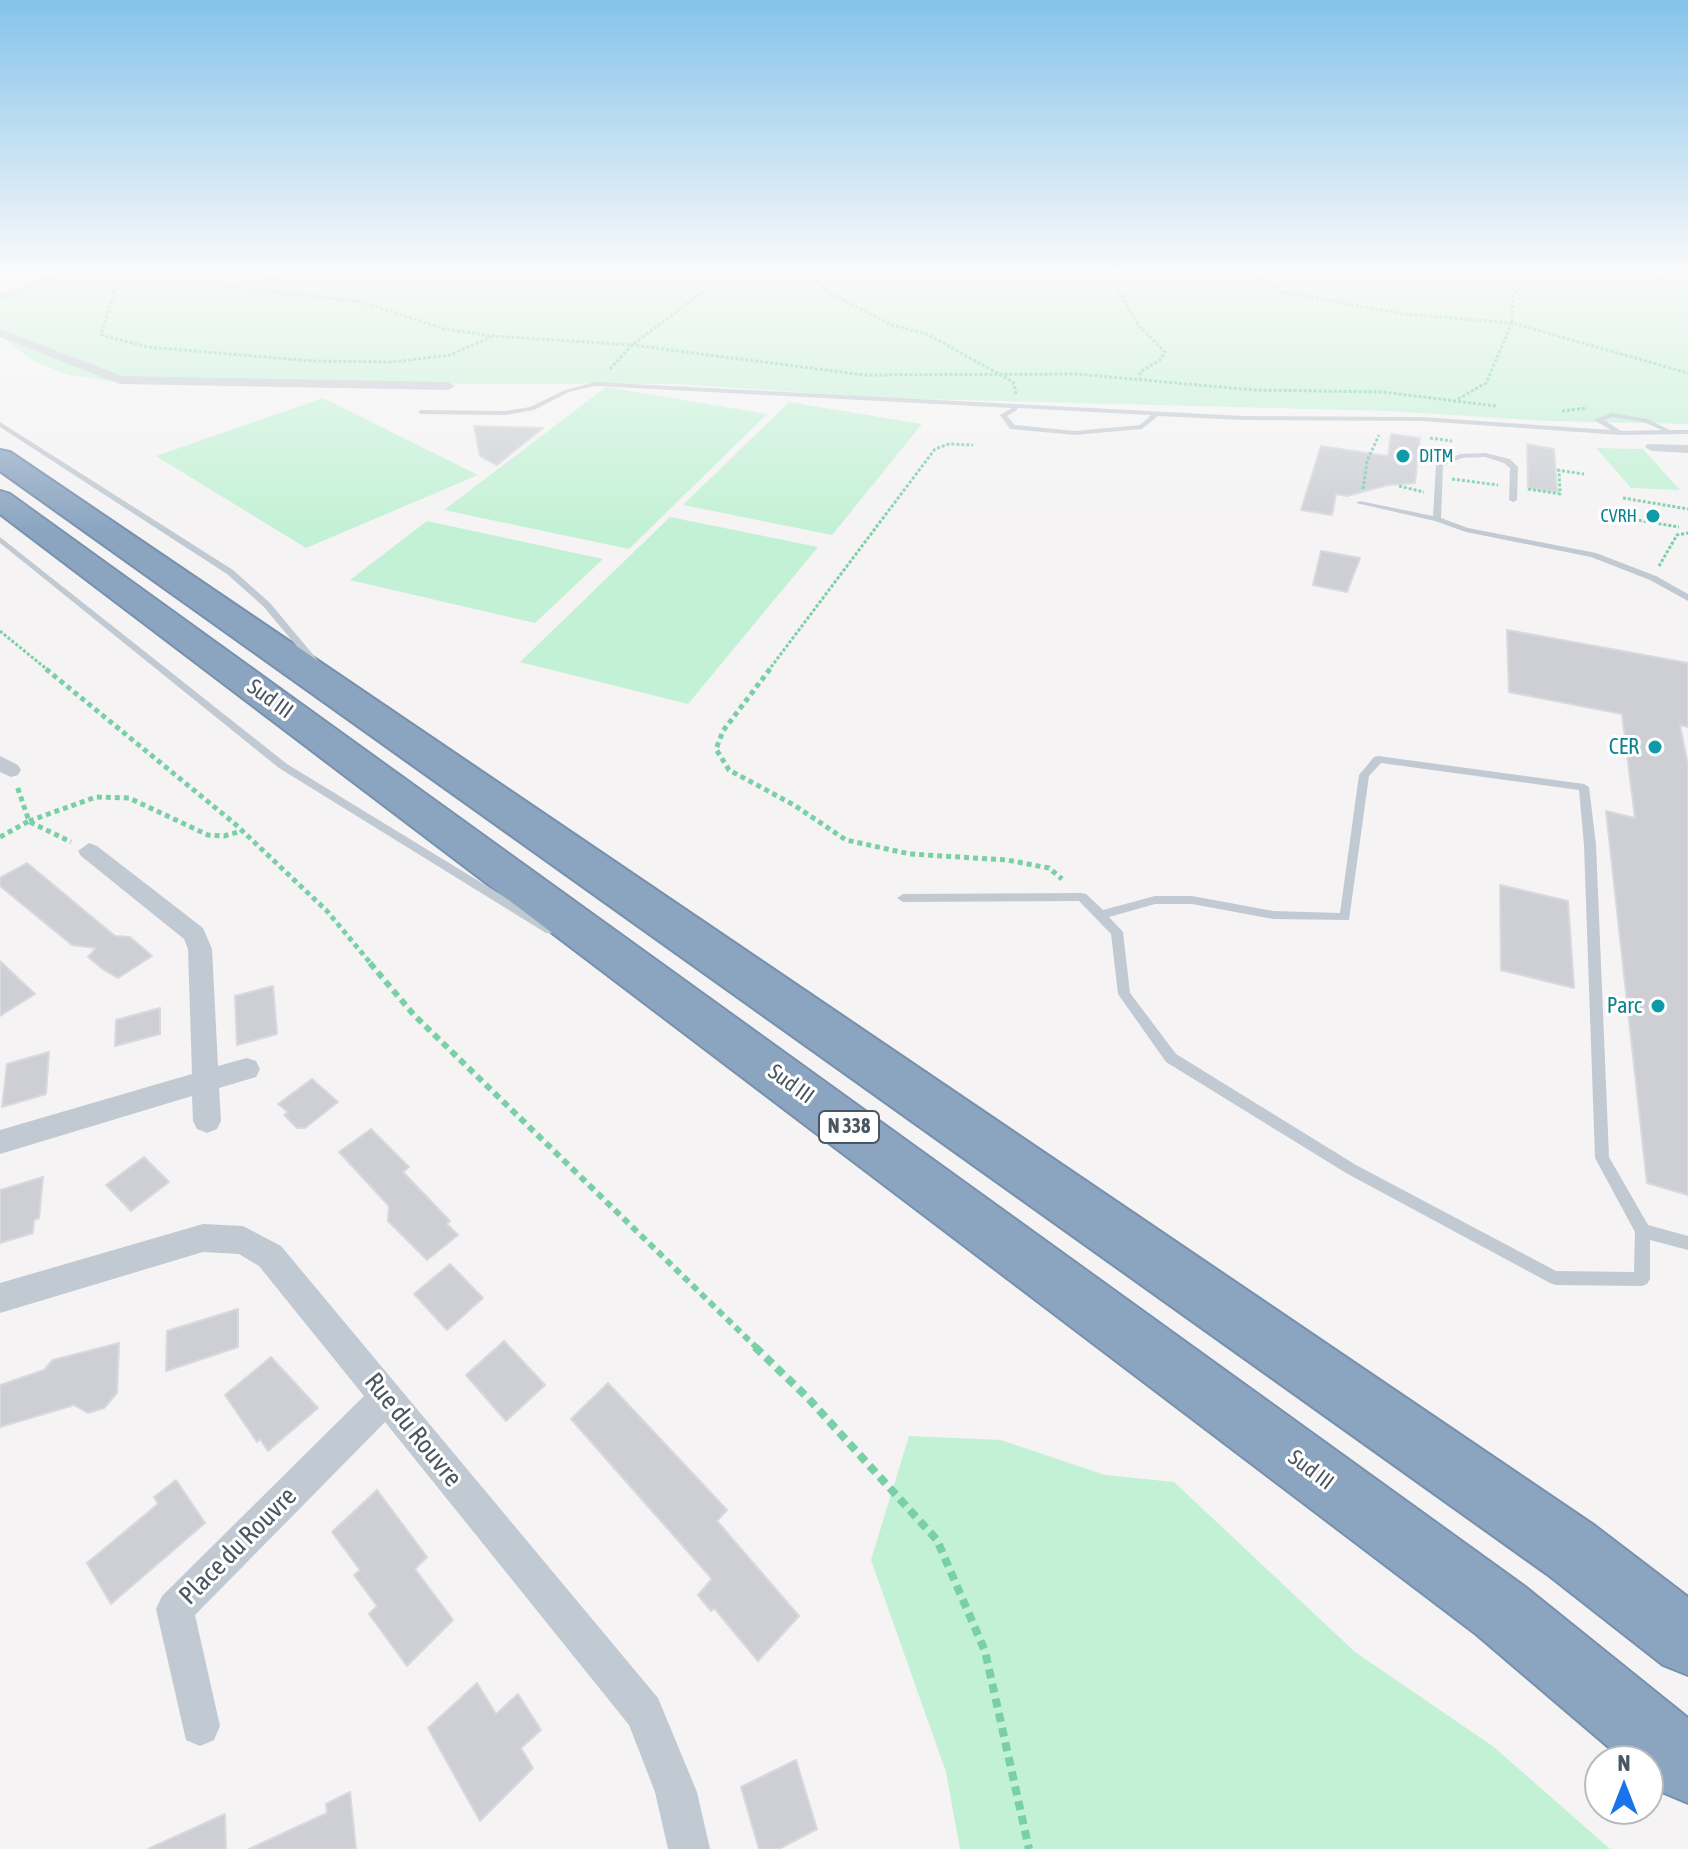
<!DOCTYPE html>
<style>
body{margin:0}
#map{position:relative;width:1688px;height:1849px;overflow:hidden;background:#f5f3f3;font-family:"Asap Condensed",sans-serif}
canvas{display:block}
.north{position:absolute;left:1584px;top:1745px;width:80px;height:80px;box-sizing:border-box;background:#fff;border:2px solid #b7bbc0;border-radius:50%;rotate:0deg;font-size:22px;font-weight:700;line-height:32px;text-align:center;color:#4a5661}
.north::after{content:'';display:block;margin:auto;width:28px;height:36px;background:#1a73e8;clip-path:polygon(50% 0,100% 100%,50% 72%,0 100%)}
</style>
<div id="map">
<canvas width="1688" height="1849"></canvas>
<div class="north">N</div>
</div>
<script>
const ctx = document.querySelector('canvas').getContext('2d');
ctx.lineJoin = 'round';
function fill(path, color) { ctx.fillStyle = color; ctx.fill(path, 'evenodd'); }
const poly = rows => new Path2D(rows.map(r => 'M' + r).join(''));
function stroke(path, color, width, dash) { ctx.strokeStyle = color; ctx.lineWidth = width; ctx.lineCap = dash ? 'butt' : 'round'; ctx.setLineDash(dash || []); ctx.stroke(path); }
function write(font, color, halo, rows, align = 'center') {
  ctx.font = font + ' "Asap Condensed",sans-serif'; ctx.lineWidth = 6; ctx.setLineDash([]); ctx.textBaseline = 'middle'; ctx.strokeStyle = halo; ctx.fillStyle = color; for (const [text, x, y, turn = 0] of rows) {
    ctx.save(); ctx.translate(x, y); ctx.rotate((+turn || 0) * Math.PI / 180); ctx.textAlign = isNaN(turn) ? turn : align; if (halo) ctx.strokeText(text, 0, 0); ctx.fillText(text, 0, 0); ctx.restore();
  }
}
const green = poly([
 [61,272,1688,272,1688,424,1546,421,1388,411,886,398,675,384,121,383,69,375,33,361,0,335,0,299],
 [606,387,767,414,629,549,444,510],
 [323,398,478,475,306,548,156,456],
 [789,402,922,424,832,535,683,505],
 [1596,448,1643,449,1680,490,1631,488],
 [670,517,818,547,688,704,520,662],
 [427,521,603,559,535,623,350,580],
 [909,1436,1001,1440,1105,1475,1174,1482,1355,1652,1494,1747,1610,1849,960,1849,946,1772,871,1560]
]);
const building = poly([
 [474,426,543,428,497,465,480,456,474,426],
 [1391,434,1420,438,1415,483,1388,485,1347,496,1336,494,1332,515,1301,510,1321,446,1388,456,1391,434],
 [1527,444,1554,449,1557,492,1528,488,1527,444],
 [1321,551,1360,558,1347,592,1313,585,1321,551],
 [1507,630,1688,663,1688,727,1680,725,1688,766,1688,1195,1647,1183,1606,811,1635,818,1622,714,1509,692,1507,630],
 [27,863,115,936,130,937,152,956,118,978,104,970,88,957,96,948,72,945,0,886,0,878,27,863],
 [1500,885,1568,901,1574,988,1501,970,1500,885],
 [0,961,35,994,0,1016,0,961],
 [273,986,277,1034,237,1045,235,996,273,986],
 [160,1008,160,1034,115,1046,116,1020,160,1008],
 [49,1052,46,1094,2,1107,7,1064,49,1052],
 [312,1079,338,1102,305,1128,297,1128,284,1115,288,1112,278,1104,312,1079],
 [371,1129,409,1167,403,1172,450,1221,447,1224,458,1235,427,1260,388,1221,389,1206,339,1152,371,1129],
 [144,1157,169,1182,131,1211,106,1185,144,1157],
 [43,1177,39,1218,34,1220,33,1233,0,1243,0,1190,43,1177],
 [450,1264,483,1298,447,1330,414,1294,450,1264],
 [238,1309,238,1347,166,1371,167,1331,238,1309],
 [504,1341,545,1385,506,1421,466,1375,504,1341],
 [119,1343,117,1393,104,1408,88,1413,74,1405,0,1427,0,1385,44,1370,53,1360,119,1343],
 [271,1357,318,1408,268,1451,260,1439,257,1442,225,1395,271,1357],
 [608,1383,727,1510,717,1521,799,1616,758,1661,714,1608,711,1611,698,1595,712,1579,571,1419,608,1383],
 [176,1480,205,1523,111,1604,87,1563,158,1504,154,1497,176,1480],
 [377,1490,427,1557,415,1569,453,1620,407,1666,369,1614,377,1606,354,1575,360,1570,332,1532,377,1490],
 [477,1683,496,1714,518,1694,541,1730,521,1748,533,1768,480,1821,428,1728,477,1683],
 [796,1760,817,1829,779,1849,759,1849,741,1787,796,1760],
 [350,1792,356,1849,249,1849,327,1813,326,1804,350,1792],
 [225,1814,226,1849,148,1849,225,1814]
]);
const pathFar3 = poly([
 [130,272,114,292,101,335,147,347,313,361,392,362,450,355,491,337],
 [190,272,225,286,361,302,445,329,492,336,632,345,864,375,1077,374,1254,390,1383,392,1496,406],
 [807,272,831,294,892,325,929,335,1013,382,1016,394],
 [1118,272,1116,286,1138,325,1165,352,1160,360,1140,372,1140,379],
 [1242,272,1265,279,1282,292,1403,314,1512,323,1688,373],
 [1632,272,1688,284],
 [234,284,312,272],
 [1512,323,1513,298,1521,284,1515,272],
 [610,369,632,345,730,272],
 [1458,399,1486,383,1512,323],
 [1562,411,1587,408],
 [1430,438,1452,441],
 [1557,470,1584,474],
 [1452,479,1498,485],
 [1399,486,1424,492],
 [1363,489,1367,461,1379,435],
 [1528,489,1560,494,1559,470],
 [1623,498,1688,509],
 [1619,517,1679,527],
 [1659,566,1677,535,1688,533],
 [0,631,49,671],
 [768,671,935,449,949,444,973,445]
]);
const pathFar2 = poly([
 [46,669,234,823,327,911,372,965],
 [770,669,723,731,716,749,729,770,794,805,846,840,910,854,1007,860,1049,868,1062,879],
 [29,821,96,797,129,798,208,835,224,836,242,831],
 [30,822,71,842],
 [0,837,29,821,17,786]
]);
const pathFar1 = poly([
 [370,963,414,1015,758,1349]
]);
const path = poly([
 [755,1347,808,1398,937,1540,985,1651,1029,1849]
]);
const lane = poly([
 [595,382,1243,416,1421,417,1611,430,1594,420,1612,413,1647,419,1670,430,1688,430,1688,434,1621,435,1421,421,1243,420,1158,416,1142,429,1075,435,1010,429,1000,415,1012,408,595,386,569,392,534,410,505,415,421,414,418,412,421,410,505,411,530,407,565,390,595,382],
 [1018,408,1151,415,1140,425,1075,431,1015,425,1007,416,1017,410,1018,408],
 [1613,417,1643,422,1662,430,1621,431,1604,420,1613,417],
 [0,422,233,570,270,603,320,663,320,667,314,667,264,607,227,574,0,427,0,422],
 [1485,453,1510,459,1518,467,1517,500,1513,502,1509,500,1510,468,1504,463,1485,457,1462,458,1443,466,1441,518,1468,528,1596,553,1656,576,1688,594,1688,601,1650,580,1591,557,1466,532,1435,521,1356,503,1360,501,1433,516,1436,463,1461,454,1485,453],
 [0,537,287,764,554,927,556,930,554,933,546,933,279,768,0,543,0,537],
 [1378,756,1584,784,1589,787,1596,845,1609,1157,1648,1225,1688,1236,1688,1250,1650,1240,1650,1279,1647,1284,1642,1286,1555,1285,1550,1283,1346,1173,1166,1062,1118,994,1111,934,1079,901,903,902,897,898,903,894,1082,893,1086,894,1103,910,1155,896,1192,896,1273,911,1340,913,1359,775,1374,757,1378,756],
 [1381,763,1579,790,1584,845,1595,1158,1635,1232,1634,1272,1556,1271,1356,1165,1176,1054,1130,993,1123,932,1109,917,1155,904,1192,904,1273,919,1349,920,1369,776,1381,763]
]);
const street = poly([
 [59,272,75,272,0,301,0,294,59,272],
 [0,329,122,376,448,382,455,386,448,390,120,384,0,337,0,329],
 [1647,444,1688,445,1688,453,1652,451,1645,447,1647,444],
 [0,756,18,765,21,770,18,775,11,777,0,772,0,756],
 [89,843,97,846,203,928,212,949,218,1066,247,1058,256,1061,260,1069,256,1077,219,1088,221,1121,217,1129,207,1133,197,1129,193,1121,192,1096,0,1154,0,1130,192,1074,188,949,184,939,81,856,78,851,89,843],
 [203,1224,243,1226,281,1246,658,1698,697,1792,710,1849,668,1849,655,1792,629,1725,385,1422,195,1615,220,1726,214,1740,200,1746,186,1740,156,1609,162,1596,364,1396,259,1266,239,1254,203,1252,0,1313,0,1283,203,1224]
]);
const highway = poly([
 [0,450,10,452,1595,1526,1688,1597,1688,1675,1663,1665,1547,1574,0,471,0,450],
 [0,491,10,494,1524,1586,1688,1718,1688,1803,1662,1792,1648,1781,1648,1761,1625,1761,1476,1634,0,514,0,491]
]);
const markers = [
 [1403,456,8,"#0f9aa8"],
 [1653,516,8,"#0f9aa8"],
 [1655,747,8,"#0f9aa8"],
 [1658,1006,8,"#0f9aa8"]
];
const farCulturenames = [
 ["DITM",1419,456],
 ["CVRH",1637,516,"right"]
];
const shields = [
 [849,1127,60]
];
const shieldNames = [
 ["N 338",849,1127]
];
const streetNames = [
 ["Sud III",270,699,36],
 ["Sud III",791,1084,36],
 ["Sud III",1311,1470,37]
];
const cultureNames = [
 ["CER",1639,747],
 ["Parc",1642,1006]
];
const nearStreetnames = [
 ["Rue du Rouvre",413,1430,51],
 ["Place du Rouvre",238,1546,-45]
];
fill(green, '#c3f1d5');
fill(building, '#cdcfd5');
stroke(building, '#d7d9de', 2);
stroke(highway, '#7690ad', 4);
stroke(pathFar3, '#7ad0a6', 3, [3, 2]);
stroke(pathFar2, '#7ad0a6', 5, [5, 4]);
stroke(pathFar1, '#7ad0a6', 6, [7, 5]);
stroke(path, '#7ad0a6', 8, [9, 6]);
fill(lane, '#c1cad2');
fill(street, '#c1cad2');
fill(highway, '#8ba5c1');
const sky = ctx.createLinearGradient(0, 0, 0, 531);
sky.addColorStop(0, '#85c3ea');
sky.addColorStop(0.51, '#fafafa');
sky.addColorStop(1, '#fafafa00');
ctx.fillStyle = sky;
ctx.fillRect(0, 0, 1688, 531);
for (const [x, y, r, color] of markers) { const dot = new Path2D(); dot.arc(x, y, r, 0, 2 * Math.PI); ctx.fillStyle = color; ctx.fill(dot); stroke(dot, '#fff', 3); }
write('18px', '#0d838f', '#fff', farCulturenames, 'left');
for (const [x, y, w] of shields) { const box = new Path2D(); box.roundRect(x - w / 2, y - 16, w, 32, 6); ctx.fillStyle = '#fff'; ctx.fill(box); stroke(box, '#4a5661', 2); }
write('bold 20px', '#4a5661', null, shieldNames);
write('22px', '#4a5661', '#fff', streetNames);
write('22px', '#0d838f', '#fff', cultureNames, 'right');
write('26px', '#4a5661', '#fff', nearStreetnames);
</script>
